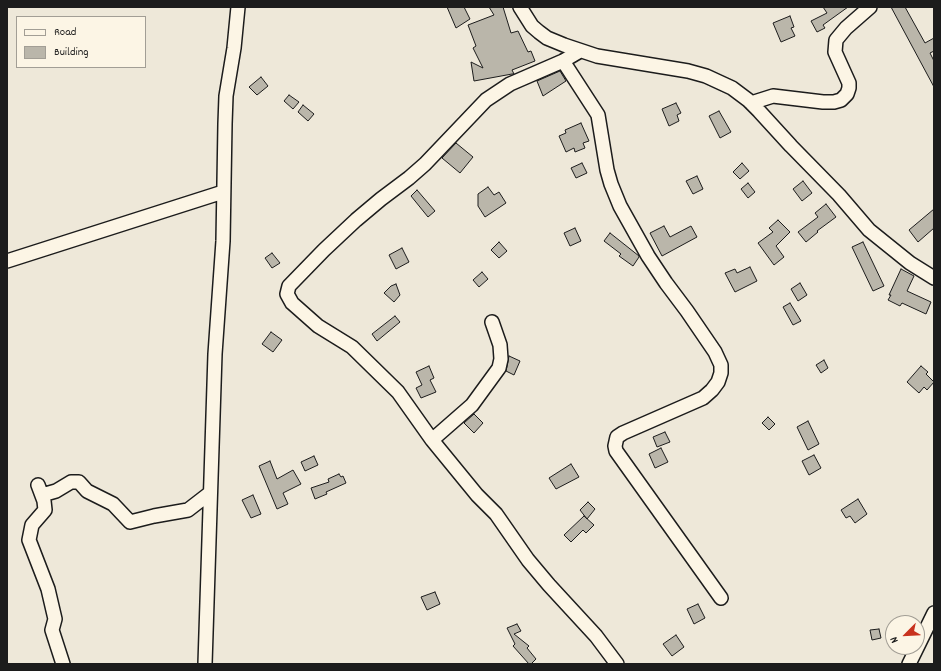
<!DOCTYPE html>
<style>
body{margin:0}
#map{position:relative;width:941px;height:671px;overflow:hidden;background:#eee8d9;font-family:Dekko,sans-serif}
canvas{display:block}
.frame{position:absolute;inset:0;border:8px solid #1c1c1c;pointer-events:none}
.legend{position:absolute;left:16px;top:16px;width:130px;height:52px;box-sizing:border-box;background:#fcf5e5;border:1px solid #a29e95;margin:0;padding:5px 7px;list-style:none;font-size:12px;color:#1c1c1c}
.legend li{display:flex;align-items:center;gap:8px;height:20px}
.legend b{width:20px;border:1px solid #a29e95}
.north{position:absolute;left:885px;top:615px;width:40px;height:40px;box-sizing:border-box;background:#fcf5e5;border:1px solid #a29e95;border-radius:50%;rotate:246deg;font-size:11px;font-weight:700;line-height:16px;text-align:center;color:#1c1c1c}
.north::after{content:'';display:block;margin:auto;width:14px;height:18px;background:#c8321e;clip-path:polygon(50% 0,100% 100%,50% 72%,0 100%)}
</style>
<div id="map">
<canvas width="941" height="671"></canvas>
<div class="frame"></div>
<ul class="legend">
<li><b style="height:5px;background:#fcf5e5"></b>Road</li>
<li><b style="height:11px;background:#bab6aa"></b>Building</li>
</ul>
<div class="north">N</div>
</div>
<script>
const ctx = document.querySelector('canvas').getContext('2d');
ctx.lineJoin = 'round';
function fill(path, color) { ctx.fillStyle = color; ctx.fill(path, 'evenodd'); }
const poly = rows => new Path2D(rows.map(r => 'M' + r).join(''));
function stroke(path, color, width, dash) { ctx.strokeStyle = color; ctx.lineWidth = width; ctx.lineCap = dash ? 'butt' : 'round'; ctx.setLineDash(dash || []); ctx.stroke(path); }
const building = poly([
 [447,7,464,7,470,19,456,28,447,7],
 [489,7,503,7,511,33,518,31,528,52,531,51,535,61,512,70,514,74,512,74,474,81,471,62,483,68,473,48,476,46,468,25,494,15,489,7],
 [823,7,848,7,823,25,825,28,817,32,811,21,827,13,823,7],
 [891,7,905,7,925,43,934,38,934,51,930,53,934,61,934,87,891,7],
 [790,16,794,27,791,28,795,36,781,42,773,23,790,16],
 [560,71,566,81,543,96,537,81,560,71],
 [261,77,268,86,257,95,249,87,261,77],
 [289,95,299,102,293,109,284,101,289,95],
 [676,103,681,113,677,115,679,121,669,126,662,109,676,103],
 [303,105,314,114,308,121,298,112,303,105],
 [719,111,731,132,720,138,709,116,719,111],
 [581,123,589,141,583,143,585,148,575,152,574,148,566,152,559,136,566,133,565,130,581,123],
 [456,143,473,157,460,173,442,158,456,143],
 [582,163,587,173,576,178,571,168,582,163],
 [742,163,749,171,740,179,733,172,742,163],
 [697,176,703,189,693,194,686,181,697,176],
 [803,181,812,193,802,201,793,189,803,181],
 [748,183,755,192,748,198,741,189,748,183],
 [488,187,494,195,499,192,506,203,485,217,478,206,478,194,488,187],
 [417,190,435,211,428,217,411,196,417,190],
 [826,204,836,217,817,231,818,232,806,242,798,232,818,217,815,213,826,204],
 [934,209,934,228,918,242,909,230,934,209],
 [778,220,790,232,776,246,784,257,774,265,758,243,773,232,769,228,778,220],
 [664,226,670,237,691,226,697,237,662,256,650,233,664,226],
 [575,228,581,241,570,246,564,233,575,228],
 [610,233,639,256,639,257,633,266,619,256,621,254,604,241,610,233],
 [499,242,507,251,499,258,491,250,499,242],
 [863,242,884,286,873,291,852,247,863,242],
 [402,248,409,262,396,269,389,255,402,248],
 [272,253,280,263,272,268,265,258,272,253],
 [750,267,757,281,735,292,725,273,735,269,737,273,750,267],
 [901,269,914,276,907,291,931,302,926,314,902,303,900,306,888,300,891,295,889,295,901,269],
 [482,272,488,279,479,287,473,280,482,272],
 [800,283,807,295,798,301,791,289,800,283],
 [396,284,400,295,394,302,384,293,391,286,396,284],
 [790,303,801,321,793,325,783,307,790,303],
 [395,316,400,322,377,341,372,334,395,316],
 [271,332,282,340,273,352,262,344,271,332],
 [509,356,520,361,514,375,506,371,509,356],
 [824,360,828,368,821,373,816,365,824,360],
 [429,366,434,378,430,380,436,392,421,398,416,388,422,385,416,372,429,366],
 [921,366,928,372,926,374,934,382,927,390,924,387,919,393,907,382,921,366],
 [474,414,483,423,474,433,464,423,474,414],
 [768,417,775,424,769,430,762,423,768,417],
 [808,421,819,444,808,450,797,427,808,421],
 [665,432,670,442,657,447,653,437,665,432],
 [661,448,668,462,655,468,649,454,661,448],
 [814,455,821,468,809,475,802,461,814,455],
 [314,456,318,465,305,471,301,462,314,456],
 [270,461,277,479,293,470,301,484,283,493,288,504,277,509,259,466,270,461],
 [571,464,579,477,556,489,549,478,571,464],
 [339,474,341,477,343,476,346,483,326,492,327,494,315,499,311,488,329,482,328,479,339,474],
 [253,495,261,514,251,518,242,500,253,495],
 [858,499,867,514,855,523,850,516,846,518,841,510,858,499],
 [588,502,595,509,587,519,580,510,588,502],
 [584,516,594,525,586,533,583,530,571,542,564,535,584,516],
 [435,592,440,604,427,610,421,597,435,592],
 [698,604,705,618,694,624,687,609,698,604],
 [517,624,521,631,514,634,529,646,527,648,536,659,531,664,529,664,513,646,515,644,507,628,517,624],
 [879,629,881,638,872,640,870,630,879,629],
 [676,635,684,647,672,656,663,644,676,635]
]);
const street = poly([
 [520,7,532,26,539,32,547,38,564,45,597,56,688,71,706,76,732,88,748,100,759,111,791,146,839,195,869,230,910,263,934,278],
 [580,51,563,61,510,84,486,100,425,164,409,178,381,199,356,220,324,250,289,286,287,294,292,303,318,326,352,347,398,392,432,440,477,495,496,514,528,560,549,585,596,636,617,664],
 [563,61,598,115,607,170,611,184,620,206,648,256,666,283,687,311,715,352,721,365,721,373,718,382,712,390,703,398,623,433,617,437,615,446,616,451,721,598],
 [751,103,773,96,823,102,834,102,841,100,847,94,849,88,849,83,835,52,836,40,846,28,870,7],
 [7,261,223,192],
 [432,440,472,405,499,368,501,359,500,345,492,322],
 [38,485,44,501,45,510,32,525,29,540,48,589,55,619,52,630,63,664],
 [42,495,56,491,71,482,79,482,87,491,113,504,130,522,154,516,188,510,210,493],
 [205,664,215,354,223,241,225,124,226,96,234,48,238,7],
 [909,664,934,613]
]);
fill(building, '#bab6aa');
stroke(building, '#1c1c1c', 1);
stroke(street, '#1c1c1c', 16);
stroke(street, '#fcf5e5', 13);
</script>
